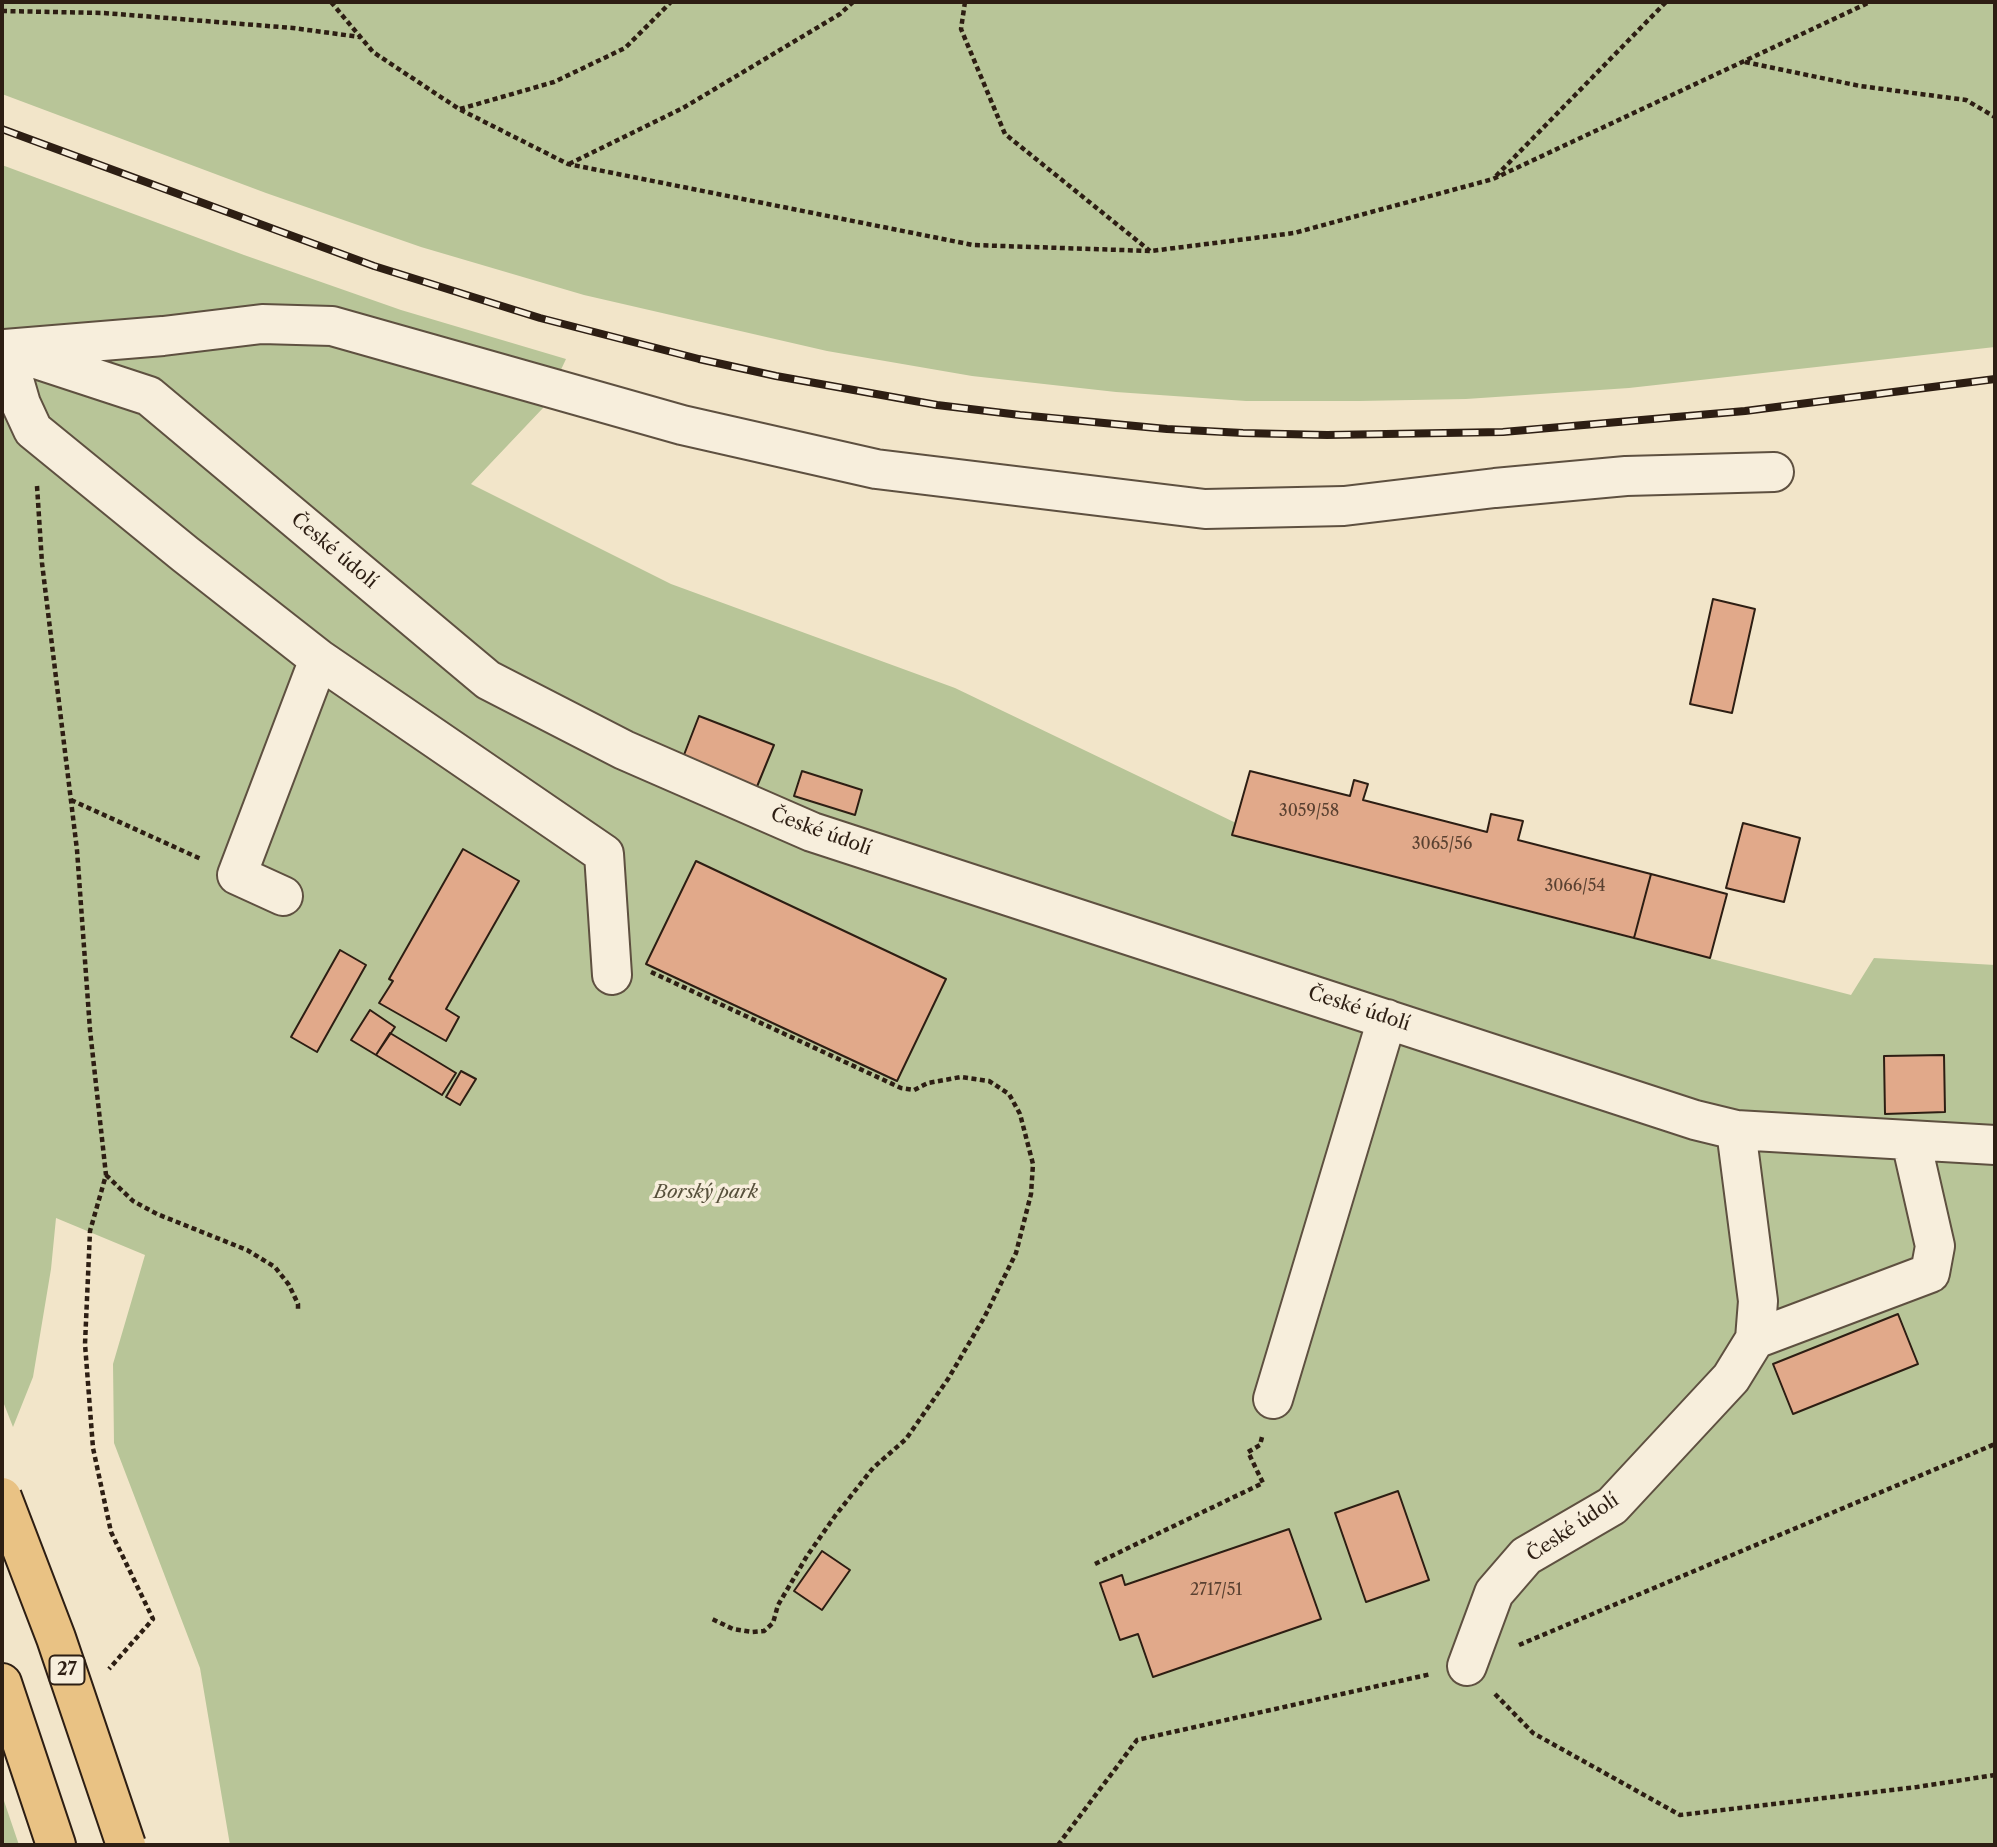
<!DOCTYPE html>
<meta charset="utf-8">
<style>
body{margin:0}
#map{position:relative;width:1997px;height:1847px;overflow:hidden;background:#f2e5c9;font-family:"Libre Caslon Text",serif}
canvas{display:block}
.frame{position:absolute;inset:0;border:4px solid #2d1e13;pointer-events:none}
</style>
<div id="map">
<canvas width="1997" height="1847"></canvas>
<div class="frame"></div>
</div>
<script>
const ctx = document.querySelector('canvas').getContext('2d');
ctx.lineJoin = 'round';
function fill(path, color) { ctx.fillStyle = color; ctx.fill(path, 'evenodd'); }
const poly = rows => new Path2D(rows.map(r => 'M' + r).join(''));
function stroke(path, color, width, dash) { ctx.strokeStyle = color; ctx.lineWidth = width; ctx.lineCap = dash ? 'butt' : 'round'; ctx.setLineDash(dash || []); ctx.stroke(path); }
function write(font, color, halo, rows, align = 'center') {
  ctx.font = font + ' "Libre Caslon Text",serif'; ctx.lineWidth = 7; ctx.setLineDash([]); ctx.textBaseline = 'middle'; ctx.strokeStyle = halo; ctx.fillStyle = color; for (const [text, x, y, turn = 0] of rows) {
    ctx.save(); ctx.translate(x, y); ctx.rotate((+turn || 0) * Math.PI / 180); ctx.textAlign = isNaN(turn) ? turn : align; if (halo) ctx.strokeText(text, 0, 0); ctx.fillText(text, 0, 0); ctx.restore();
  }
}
const green = poly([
 [2,2,1995,2,1995,347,1629,388,1466,399,1359,401,1246,401,1116,392,972,376,827,351,584,295,421,247,266,193,2,94],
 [2,165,244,255,401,310,566,359,543,408,471,484,671,584,955,688,1236,823,1233,835,1851,995,1874,958,1995,965,1995,1845,230,1845,200,1668,114,1443,113,1364,145,1255,56,1218,51,1269,33,1377,13,1427,2,1399],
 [2,1795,19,1845,2,1845]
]);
const building = poly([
 [1713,599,1755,609,1732,713,1690,704,1713,599],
 [699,716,774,745,756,789,682,760,699,716],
 [802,771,862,790,855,815,794,796,802,771],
 [1250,771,1350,796,1354,780,1368,784,1363,800,1487,832,1491,814,1523,821,1518,840,1651,874,1634,938,1232,835,1250,771],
 [1743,823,1800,838,1784,902,1726,888,1743,823],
 [463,849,519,881,446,1009,459,1017,446,1041,379,1003,393,981,389,979,463,849],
 [696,861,946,979,897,1081,646,964,696,861],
 [1651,874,1727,894,1710,958,1634,938,1651,874],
 [340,950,366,965,317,1052,291,1037,340,950],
 [370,1010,395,1027,376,1055,351,1040,370,1010],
 [390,1033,456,1073,442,1095,376,1055,390,1033],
 [1944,1055,1945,1112,1885,1114,1884,1056,1944,1055],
 [461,1071,476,1079,460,1105,446,1097,461,1071],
 [1898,1314,1918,1364,1793,1414,1773,1364,1898,1314],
 [1398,1491,1429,1580,1366,1602,1335,1513,1398,1491],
 [1289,1529,1321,1619,1153,1677,1138,1634,1120,1640,1100,1583,1122,1575,1125,1585,1289,1529],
 [822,1551,850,1570,822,1610,794,1591,822,1551]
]);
const path = poly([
 [331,2,373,52,459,109,568,164,973,245,1151,251,1294,233,1493,179,1870,2],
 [965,2,961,29,1005,134,1150,251],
 [2,11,104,13,293,28,360,37],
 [1745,62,1860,86,1966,100,1995,117],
 [460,109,554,82,625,48,671,2],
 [569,164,683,108,840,14,853,2],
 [1496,176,1666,2],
 [37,486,42,563,77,850,90,1030,106,1175,90,1231,85,1344,93,1448,111,1532,153,1619,109,1669],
 [71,800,201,859],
 [651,972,901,1088,914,1090,928,1083,961,1077,989,1081,1009,1094,1020,1114,1033,1164,1031,1194,1016,1253,985,1316,948,1379,906,1439,873,1468,835,1516,807,1556,778,1605,773,1623,764,1631,752,1632,733,1629,710,1618],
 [106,1175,133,1201,157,1214,247,1250,275,1267,289,1285,298,1304,298,1312],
 [1095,1564,1263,1483,1248,1452,1260,1445,1262,1437],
 [1519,1645,1995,1444],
 [1495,1694,1533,1733,1680,1815,1917,1787,1995,1775],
 [1058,1845,1137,1740,1431,1674]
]);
const minor = poly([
 [24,355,149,396,488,680,624,750,812,832,1695,1120,1736,1130,1995,1145],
 [319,659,604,854,612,975],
 [283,896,237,875,319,659,185,554,33,430,21,404,5,349,163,336,262,324,332,326,682,425,876,469,1205,509,1344,506,1495,488,1626,476,1774,472],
 [1755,1339,1930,1273,1935,1246,1911,1141],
 [1273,1399,1387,1019],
 [1467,1666,1494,1593,1526,1556,1612,1506,1731,1378,1755,1339,1758,1301,1736,1130]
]);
const highway = poly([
 [2,1683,56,1845]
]);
const rail = poly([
 [2,129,374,266,540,318,699,359,776,376,937,405,1020,415,1167,429,1243,433,1327,435,1503,432,1745,411,1995,379]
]);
const highwayBridge = poly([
 [2,1497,56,1638,126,1845]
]);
const numberNames = [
 ["3059/58",1309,811],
 ["3065/56",1442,844],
 ["3066/54",1575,886],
 ["2717/51",1216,1590]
];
const shields = [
 [67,1670,35]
];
const shieldNames = [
 ["27",67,1670]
];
const streetNames = [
 ["České údolí",334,551,40],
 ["České údolí",821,832,20],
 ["České údolí",1359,1009,18],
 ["České údolí",1573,1528,-34]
];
const parkNames = [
 ["Borský park",706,1193]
];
fill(green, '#b8c598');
fill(building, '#e1a98a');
stroke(building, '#2d1e13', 2);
stroke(minor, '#5e5040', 42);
stroke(highway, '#2d1e13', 42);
stroke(path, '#2d1e13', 4.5, [5, 3.5]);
stroke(minor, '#f7eedc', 38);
stroke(highway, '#e9c284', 38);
stroke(rail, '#2d1e13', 8);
stroke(rail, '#f7eedc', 5, [16]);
stroke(highwayBridge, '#2d1e13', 42, []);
stroke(highwayBridge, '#e9c284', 38);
write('16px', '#5a4131', null, numberNames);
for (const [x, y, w] of shields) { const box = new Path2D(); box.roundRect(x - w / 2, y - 14.5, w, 29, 5); ctx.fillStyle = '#f7eedc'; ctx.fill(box); stroke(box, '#2d1e13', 2); }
write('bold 18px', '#2d1e13', null, shieldNames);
write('19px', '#2d1e13', '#f7eedc', streetNames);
write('italic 19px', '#57503b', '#f7eedc', parkNames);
</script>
